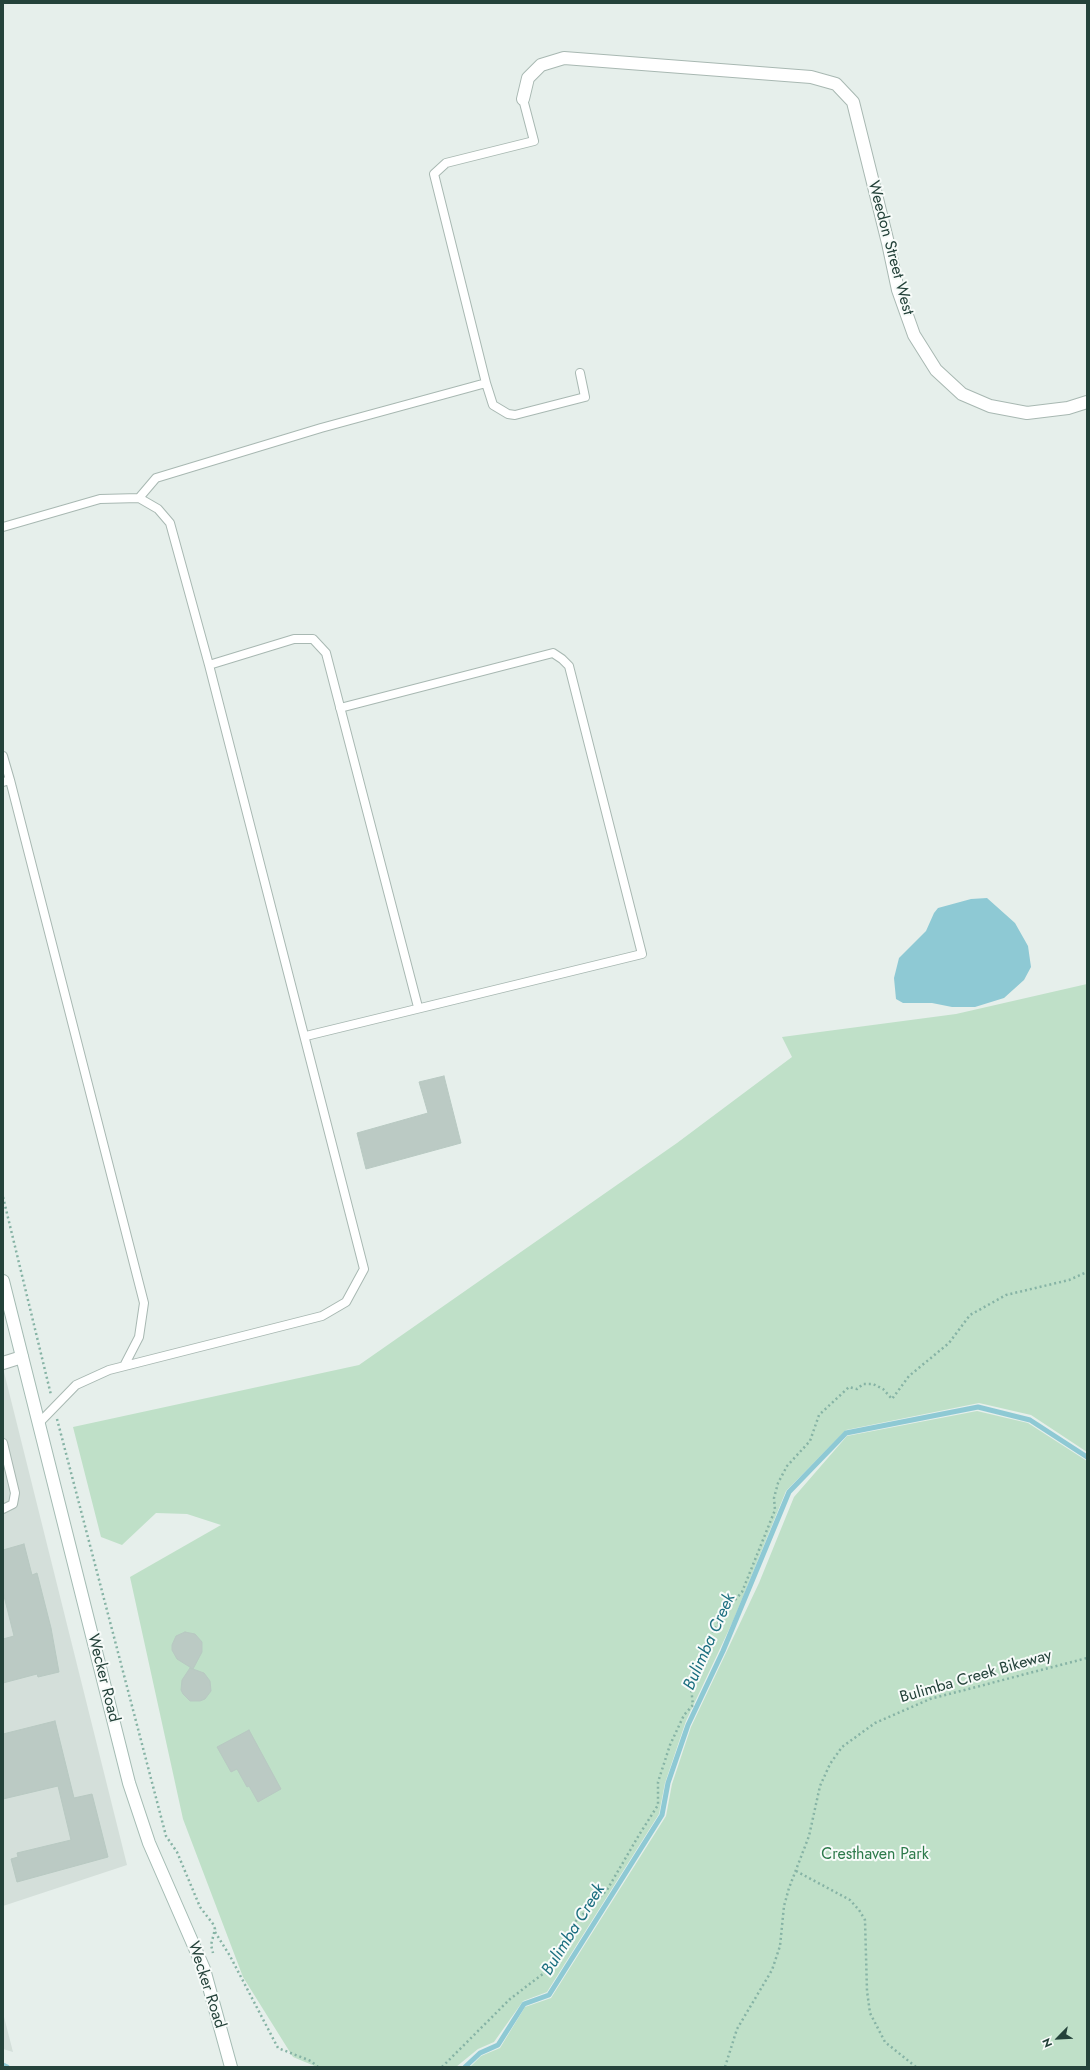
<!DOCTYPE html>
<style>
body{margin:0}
#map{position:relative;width:1090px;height:2070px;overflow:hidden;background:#e6efeb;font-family:Jost,sans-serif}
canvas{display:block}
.frame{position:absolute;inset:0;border:4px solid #24423a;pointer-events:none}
.north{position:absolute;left:1038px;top:2018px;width:40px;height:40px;-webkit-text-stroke:3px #f7fbf9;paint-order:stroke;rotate:246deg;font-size:11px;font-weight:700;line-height:16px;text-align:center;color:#24423a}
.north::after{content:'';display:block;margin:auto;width:14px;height:18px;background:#24423a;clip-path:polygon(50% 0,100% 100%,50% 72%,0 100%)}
</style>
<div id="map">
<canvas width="1090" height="2070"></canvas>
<div class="frame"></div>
<div class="north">N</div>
</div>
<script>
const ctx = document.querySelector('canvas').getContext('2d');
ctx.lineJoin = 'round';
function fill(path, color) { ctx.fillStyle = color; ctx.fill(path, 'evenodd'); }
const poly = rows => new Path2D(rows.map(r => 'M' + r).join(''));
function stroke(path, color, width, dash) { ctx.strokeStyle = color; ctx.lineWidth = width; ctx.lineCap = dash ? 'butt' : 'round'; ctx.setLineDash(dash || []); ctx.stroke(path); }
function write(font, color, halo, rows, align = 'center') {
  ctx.font = font + ' Jost,sans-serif'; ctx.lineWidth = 4; ctx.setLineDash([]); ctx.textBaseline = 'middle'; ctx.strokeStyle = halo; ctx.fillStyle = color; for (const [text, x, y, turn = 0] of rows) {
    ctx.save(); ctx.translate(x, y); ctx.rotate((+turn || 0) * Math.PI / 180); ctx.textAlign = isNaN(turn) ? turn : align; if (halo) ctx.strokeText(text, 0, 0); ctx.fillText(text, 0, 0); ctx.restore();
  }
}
const built = poly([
 [3,1368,127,1865,3,1906],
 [3,2013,13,2052,3,2049]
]);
const green = poly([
 [1087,984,1087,1452,1031,1415,979,1403,846,1430,786,1491,733,1621,686,1721,665,1783,659,1814,547,1992,523,2001,494,2042,478,2049,456,2067,317,2067,293,2057,243,1977,183,1819,130,1577,221,1525,187,1514,156,1513,122,1545,101,1537,73,1427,359,1365,677,1143,792,1057,782,1037,956,1014],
 [977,1411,1028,1423,1087,1461,1087,2067,470,2067,481,2056,500,2048,525,2007,551,1998,666,1816,672,1784,691,1727,759,1583,794,1497,847,1436]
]);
const water = poly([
 [987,898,1015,923,1028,946,1031,967,1024,980,1004,998,975,1007,952,1007,932,1003,903,1003,896,999,894,978,899,958,926,931,934,913,938,908,971,899]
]);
const stream = poly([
 [3,2065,7,2067],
 [465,2067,480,2053,498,2045,524,2004,549,1995,662,1815,668,1783,688,1725,723,1651,789,1492,846,1433,978,1407,1030,1420,1087,1457]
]);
const building = poly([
 [444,1076,461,1143,366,1169,357,1133,428,1113,419,1082,444,1076],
 [24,1544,32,1575,37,1573,51,1628,59,1672,38,1677,37,1674,3,1683,3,1639,14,1636,3,1592,3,1550,24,1544],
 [185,1632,195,1634,202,1642,202,1652,193,1669,177,1659,172,1650,172,1645,176,1636,185,1632],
 [190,1668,204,1673,210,1681,211,1691,205,1699,200,1701,190,1701,183,1694,181,1690,182,1680,190,1668],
 [55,1721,74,1798,92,1794,108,1857,17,1882,11,1859,18,1857,17,1853,71,1840,58,1786,3,1799,3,1734,55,1721],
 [249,1730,281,1789,258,1802,249,1786,247,1787,237,1769,231,1772,217,1747,249,1730]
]);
const path = poly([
 [3,1197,51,1395],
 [57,1419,166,1836,177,1852,200,1907,213,1924,215,1929,211,1945,213,1953],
 [796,1871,850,1900,859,1910,865,1920,867,1991,870,2013,885,2042,916,2067],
 [215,1932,230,1956,278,2048,311,2061,318,2067],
 [442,2067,510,1999,548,1970,565,1947,576,1921,607,1890,639,1835,658,1805,658,1782,670,1745,684,1715,693,1705,690,1679,706,1643,727,1609,742,1592,775,1510,774,1498,778,1483,787,1466,810,1441,819,1415,849,1387,857,1389,863,1384,873,1384,883,1389,892,1399,909,1376,949,1343,970,1315,1006,1295,1069,1280,1087,1272],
 [725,2067,737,2029,772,1970,780,1946,784,1906,789,1888,809,1836,820,1786,830,1764,842,1747,875,1723,930,1699,1087,1658]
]);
const lane = poly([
 [486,383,493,405,508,414,515,415,585,397,580,373],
 [139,498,156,478,321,428,486,383,434,174,446,163,534,141,523,99],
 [3,527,100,499,139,498,158,509,170,523,209,665,364,1269,346,1302,322,1316,109,1370,76,1385,39,1423],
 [209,665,294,639,313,639,326,653,418,1007],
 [3,756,10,780],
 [3,782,10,780,144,1303,139,1337,124,1366],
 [306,1036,642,954,569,666,562,659,553,653,340,708],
 [3,1443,15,1493,13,1504,3,1509]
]);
const street = poly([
 [523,99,528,78,541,65,564,58,811,77,836,84,853,102,888,243,898,290,914,335,936,370,962,394,990,406,1027,413,1068,408,1087,402],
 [3,1363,22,1357]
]);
const secondary = poly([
 [3,1281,129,1783,149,1843,204,1969,231,2067]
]);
const streetNames = [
 ["Weedon Street West",890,248,75],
 ["Bulimba Creek Bikeway",976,1677,-16],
 ["Wecker Road",103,1678,76],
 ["Wecker Road",206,1985,72]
];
const parkNames = [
 ["Cresthaven Park",875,1855]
];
const waterNames = [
 ["Bulimba Creek",710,1642,-66],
 ["Bulimba Creek",574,1930,-58]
];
fill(built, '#d4dfda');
fill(green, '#bfe0c8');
fill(water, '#8ec9d4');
stroke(stream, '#8ec9d4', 5);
fill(building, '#bbcac4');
stroke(building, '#b8c9c2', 1);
stroke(lane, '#a8b8b2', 10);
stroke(street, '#a8b8b2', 14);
stroke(secondary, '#a4bbb3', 14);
stroke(path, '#86b3a5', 2.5, [2, 3]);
stroke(lane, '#fff', 8);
stroke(street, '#fff', 12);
stroke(secondary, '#fff', 12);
write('16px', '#24423a', '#f7fbf9', streetNames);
write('16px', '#2d7a4b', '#f7fbf9', parkNames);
write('italic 17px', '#1c6f80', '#f7fbf9', waterNames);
</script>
